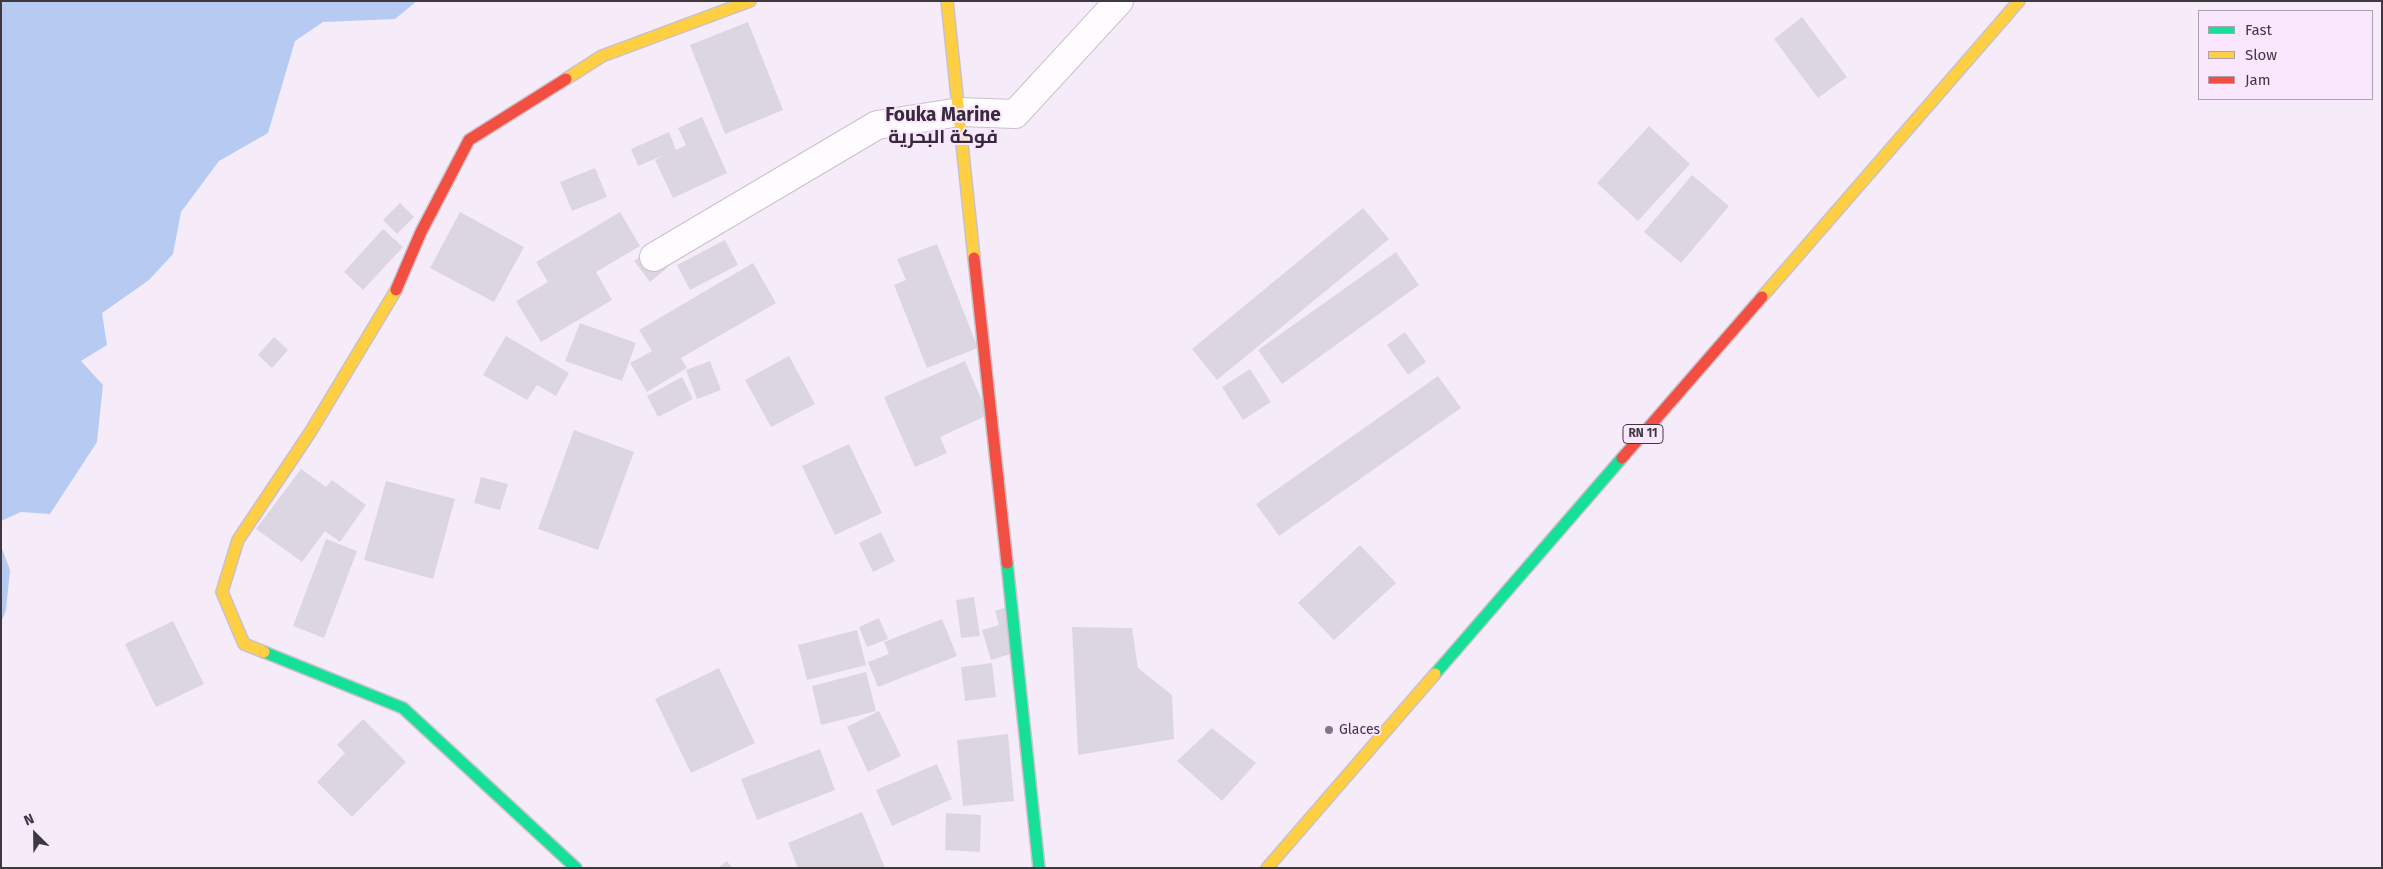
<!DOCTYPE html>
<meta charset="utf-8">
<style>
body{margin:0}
#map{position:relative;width:2383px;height:869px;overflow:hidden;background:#f6ecf9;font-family:"Fira Sans",sans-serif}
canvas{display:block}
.frame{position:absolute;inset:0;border:2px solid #3f3841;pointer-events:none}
.legend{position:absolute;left:2198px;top:10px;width:175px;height:90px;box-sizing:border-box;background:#fae7fe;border:1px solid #afa1b2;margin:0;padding:6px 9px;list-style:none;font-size:15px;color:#3f3841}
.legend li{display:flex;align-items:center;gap:10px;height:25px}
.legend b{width:25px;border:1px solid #afa1b2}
.north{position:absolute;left:10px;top:809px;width:50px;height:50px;-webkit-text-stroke:4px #fae7fe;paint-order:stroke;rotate:337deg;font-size:14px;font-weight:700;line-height:20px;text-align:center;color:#3f3841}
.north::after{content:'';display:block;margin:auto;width:18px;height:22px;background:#3f3841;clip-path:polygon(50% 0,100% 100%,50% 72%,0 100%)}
</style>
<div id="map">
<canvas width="2383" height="869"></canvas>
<div class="frame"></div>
<ul class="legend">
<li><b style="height:6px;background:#16e098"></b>Fast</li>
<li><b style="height:6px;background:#ffcf43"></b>Slow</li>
<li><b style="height:6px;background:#f24e42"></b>Jam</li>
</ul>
<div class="north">N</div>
</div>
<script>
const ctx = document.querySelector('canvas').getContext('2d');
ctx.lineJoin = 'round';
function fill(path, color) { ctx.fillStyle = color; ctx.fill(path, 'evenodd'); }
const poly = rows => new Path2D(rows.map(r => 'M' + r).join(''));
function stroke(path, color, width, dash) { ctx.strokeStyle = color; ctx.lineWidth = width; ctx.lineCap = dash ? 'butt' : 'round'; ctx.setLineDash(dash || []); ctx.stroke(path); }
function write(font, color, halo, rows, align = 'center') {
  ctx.font = font + ' "Fira Sans",Cairo,sans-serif'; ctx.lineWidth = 4; ctx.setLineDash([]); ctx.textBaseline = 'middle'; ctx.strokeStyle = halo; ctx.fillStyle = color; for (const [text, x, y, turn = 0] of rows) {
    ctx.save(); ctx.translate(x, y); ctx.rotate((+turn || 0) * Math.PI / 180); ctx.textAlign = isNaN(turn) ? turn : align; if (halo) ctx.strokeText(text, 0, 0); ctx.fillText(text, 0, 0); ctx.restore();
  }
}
const water = poly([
 [1,1,417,1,395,19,323,22,295,41,268,133,219,161,181,212,173,254,149,280,102,313,107,345,81,361,103,385,97,442,50,514,21,512,1,521],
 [1,546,10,570,6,610,1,623]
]);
const building = poly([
 [1802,17,1847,77,1818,98,1774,39],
 [748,22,783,110,725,134,690,45],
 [702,117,727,173,673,198,655,160,664,155,638,166,631,149,669,132,676,150,686,145,678,128],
 [1649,126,1690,164,1638,221,1597,183],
 [595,168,607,197,572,211,560,182],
 [1692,175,1729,206,1681,263,1644,232],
 [400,203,414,217,397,234,383,220],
 [1363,208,1389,239,1217,380,1192,349],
 [460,212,524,247,494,302,430,268],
 [620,212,640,246,596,272,612,300,541,342,516,301,548,282,536,262],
 [383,229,403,247,363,290,344,272],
 [725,240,738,265,690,290,677,265],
 [937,244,978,348,927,368,894,285,906,280,897,259],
 [652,248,667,268,650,282,634,261],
 [1396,252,1419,285,1282,384,1258,350],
 [753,263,776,303,681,358,687,368,647,392,630,363,652,351,639,330],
 [580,323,636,343,622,381,565,361],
 [1405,332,1426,362,1408,375,1387,345],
 [506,336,569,373,556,396,537,385,527,400,483,375],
 [274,337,288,350,272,368,258,355],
 [789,356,815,404,771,427,745,380],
 [710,361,721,390,697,399,686,370],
 [965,361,988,415,940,437,947,453,915,467,884,397],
 [1250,369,1271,402,1243,420,1222,387],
 [1438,376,1461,408,1279,536,1256,504],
 [682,377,693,399,658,417,647,396],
 [574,430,634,452,598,550,538,529],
 [849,444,882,513,835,535,802,466],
 [301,469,326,487,332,480,366,505,340,542,325,531,302,562,256,529],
 [481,477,508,484,500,510,474,503],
 [386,481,455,499,433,579,364,560],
 [881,532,895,561,873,572,859,543],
 [326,539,357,551,324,638,293,626],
 [1360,545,1396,583,1334,640,1298,603],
 [974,597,980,636,961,638,956,600],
 [1007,607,1020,651,991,660,982,630,999,625,995,611],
 [879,618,888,639,867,647,859,627],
 [942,619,957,656,878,687,868,662,889,654,884,642],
 [173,621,204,684,156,707,125,644],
 [1072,627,1132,628,1138,668,1172,695,1174,739,1078,755],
 [857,630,866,665,807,680,798,645],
 [992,663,996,697,965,701,961,667],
 [719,668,755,743,691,773,655,699],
 [866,672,876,711,821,725,812,686],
 [879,711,901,756,868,772,847,727],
 [363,719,406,762,352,817,317,782,345,753,337,745],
 [1212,728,1256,763,1222,801,1177,761],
 [1008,734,1014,801,963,806,957,740],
 [820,749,835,790,757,820,741,779],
 [937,764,952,799,892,826,876,790],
 [862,812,885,868,798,868,788,843],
 [946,813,981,815,980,852,945,850],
 [727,861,732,868,718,868]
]);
const street = poly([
 [654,257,877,125,960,112,1015,114,1119,1]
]);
const fast = poly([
 [1007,563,1039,868],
 [264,652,403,708,576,868],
 [1435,674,1622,458]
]);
const slow = poly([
 [947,1,974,258],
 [566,79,602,56,750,1],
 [1762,297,2019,1],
 [264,652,244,644,222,592,238,540,311,431,396,290],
 [1267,868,1435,674]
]);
const jam = poly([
 [974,258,1007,563],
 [396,290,421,232,469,140,566,79],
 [1622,458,1762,297]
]);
const markers = [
 [1329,730,5,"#7f7781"]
];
const shields = [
 [1643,434,40]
];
const shieldNames = [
 ["RN 11",1643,434]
];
const poiNames = [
 ["Glaces",1339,730]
];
const districtNames = [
 ["Fouka Marine",943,116],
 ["فوكة البحرية",943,138]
];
fill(water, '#b6caf2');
fill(building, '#dcd6e2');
stroke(street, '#c9c1cb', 30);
stroke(fast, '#c9c1cb', 14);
stroke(slow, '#c9c1cb', 14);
stroke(jam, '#c9c1cb', 14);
stroke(street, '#fefcfe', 28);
stroke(fast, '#16e098', 11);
stroke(slow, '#ffcf43', 11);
stroke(jam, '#f24e42', 11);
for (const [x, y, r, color] of markers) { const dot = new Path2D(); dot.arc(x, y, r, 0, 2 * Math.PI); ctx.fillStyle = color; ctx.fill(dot); stroke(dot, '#fae7fe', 2); }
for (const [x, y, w] of shields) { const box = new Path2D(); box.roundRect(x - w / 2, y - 9.5, w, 19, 4); ctx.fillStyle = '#fae7fe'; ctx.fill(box); stroke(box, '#3f3841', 1); }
write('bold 12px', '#3f3841', null, shieldNames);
write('14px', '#3f3841', '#fae7fe', poiNames, 'left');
write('bold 19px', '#38293c', '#fae7fe', districtNames);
</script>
